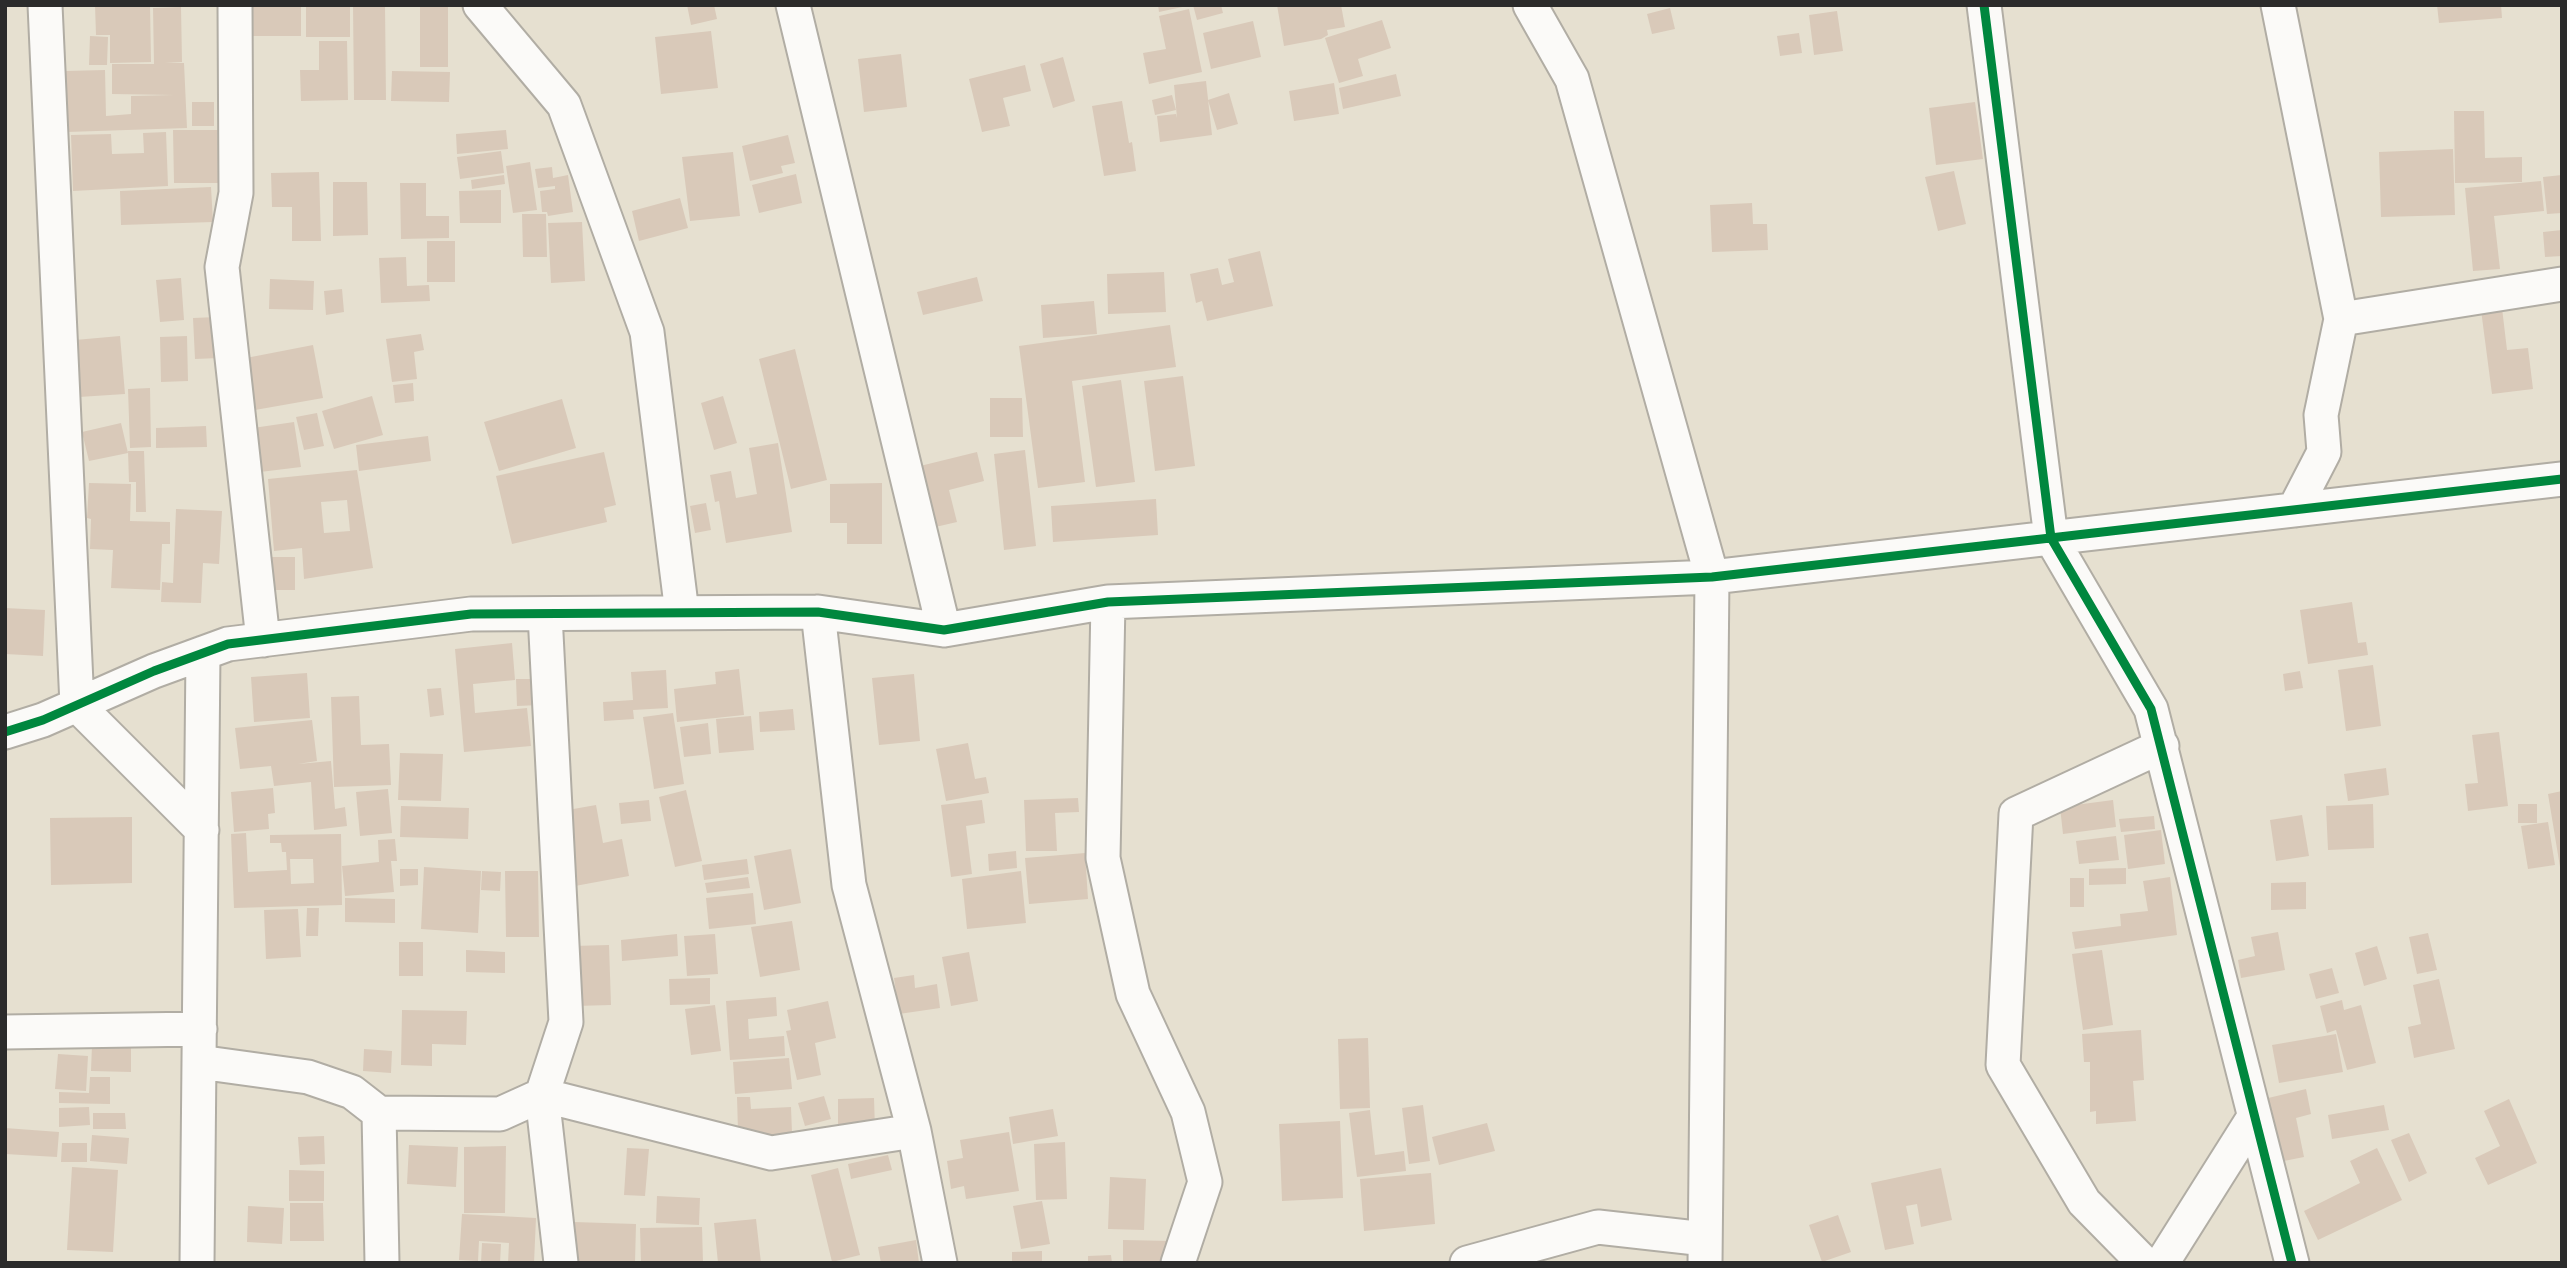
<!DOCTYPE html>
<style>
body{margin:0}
#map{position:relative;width:2567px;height:1268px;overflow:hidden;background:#e6e0d0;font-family:"Indie Flower",sans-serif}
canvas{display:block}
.frame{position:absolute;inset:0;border:7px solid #2b2b2b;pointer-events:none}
</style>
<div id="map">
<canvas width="2567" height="1268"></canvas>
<div class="frame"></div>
</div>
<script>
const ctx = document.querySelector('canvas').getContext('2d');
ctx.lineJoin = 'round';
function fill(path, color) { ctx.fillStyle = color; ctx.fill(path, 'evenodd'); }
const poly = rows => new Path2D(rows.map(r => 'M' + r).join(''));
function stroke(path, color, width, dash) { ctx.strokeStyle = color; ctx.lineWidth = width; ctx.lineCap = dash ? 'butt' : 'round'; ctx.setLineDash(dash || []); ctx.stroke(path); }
const building = poly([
 [95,5,150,5,151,62,110,63,110,35,96,35],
 [253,5,301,5,301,36,253,36],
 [306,5,350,5,350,37,306,37],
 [353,5,385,5,386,100,354,100],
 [420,5,448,5,448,67,420,67],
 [687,5,714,5,717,19,691,25],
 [1158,5,1187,5,1187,6,1159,12],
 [1193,5,1221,5,1223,13,1197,20],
 [1277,5,1341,5,1345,27,1327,30,1328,35,1321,39,1284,46],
 [2437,5,2501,5,2502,18,2439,23],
 [181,7,182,62,165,63,184,63,187,128,67,132,65,71,105,70,106,116,131,114,131,96,174,95,112,94,112,64,154,64,153,8],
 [1670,8,1675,29,1652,34,1647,14],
 [1189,9,1202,72,1149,84,1143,53,1166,49,1159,16],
 [1837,11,1843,51,1814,55,1809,15],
 [1382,20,1391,48,1358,59,1363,76,1339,83,1325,38],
 [1253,21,1261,57,1211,69,1203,33],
 [711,31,718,88,661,94,655,37],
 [1799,33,1802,53,1780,56,1777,36],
 [90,36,108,37,107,65,89,65],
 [319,41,347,41,348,100,301,101,300,70,319,70],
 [901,54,907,107,864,112,858,59],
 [1063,57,1075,101,1053,108,1040,64],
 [1025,65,1031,91,1003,98,1010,126,982,132,969,79],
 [392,71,450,72,449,102,391,101],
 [1396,74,1401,96,1343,109,1339,88],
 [1206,81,1212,135,1160,142,1157,116,1176,114,1177,118,1174,85],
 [1334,83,1339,114,1294,121,1289,91],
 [1229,93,1238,124,1217,130,1208,100],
 [1172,95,1176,110,1155,115,1152,100],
 [1122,101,1129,143,1132,142,1136,171,1104,176,1092,106],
 [192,102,214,102,214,126,192,126],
 [1975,102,1983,159,1936,165,1929,108],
 [2454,111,2484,111,2485,158,2522,157,2522,182,2455,183],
 [173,130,221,130,221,183,174,183],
 [506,130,508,149,457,154,456,134],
 [166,132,168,186,73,191,71,135,111,134,112,154,144,153,143,133],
 [788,135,795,163,781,166,783,173,750,181,742,146],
 [2453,149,2455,215,2381,217,2379,152],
 [501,151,504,173,460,179,457,157],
 [733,152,740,216,690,221,682,157],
 [530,162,537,210,513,213,506,166],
 [552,167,553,178,568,175,573,212,548,216,547,212,542,212,540,191,555,189,555,186,538,188,535,169],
 [1954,171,1966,224,1938,231,1925,177],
 [319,172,321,241,292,241,292,207,272,207,271,173],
 [796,174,802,203,759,213,752,185],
 [504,175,505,184,472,189,471,180],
 [2562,175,2562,213,2547,214,2543,177],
 [2541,181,2544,211,2494,216,2500,269,2473,271,2465,188],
 [333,182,367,182,368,235,333,236],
 [400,183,426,183,426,216,449,216,449,238,401,239],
 [211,187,213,222,121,225,120,191],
 [501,190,501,223,460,223,459,191],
 [680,198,688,228,639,241,632,211],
 [1752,203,1753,224,1767,224,1768,250,1712,252,1710,205],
 [522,214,546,214,547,257,523,257],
 [582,222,585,281,551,283,548,223],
 [2562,230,2562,256,2545,257,2543,232],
 [427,241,455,241,455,282,427,282],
 [1260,251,1273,306,1207,321,1202,301,1196,303,1190,274,1218,268,1222,285,1234,282,1228,259],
 [406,257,407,286,429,285,430,301,381,303,379,258],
 [1164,272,1166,312,1108,314,1107,274],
 [977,277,983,301,923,315,917,292],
 [181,278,184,320,160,322,156,280],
 [270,279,314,281,313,310,269,309],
 [342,289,344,312,326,315,324,291],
 [1094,301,1097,334,1043,338,1041,305],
 [2502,308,2507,350,2528,348,2533,389,2492,394,2481,310],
 [217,317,219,358,195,359,193,318],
 [1170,325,1176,367,1072,381,1085,482,1038,488,1019,346],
 [421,334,424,350,414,352,417,379,392,382,386,339],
 [120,336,125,394,79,397,75,340],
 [187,336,188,381,161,382,160,337],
 [313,345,323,398,255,410,246,358],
 [795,349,827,480,791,489,759,359],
 [1183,376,1195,466,1155,471,1144,381],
 [1121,380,1135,482,1096,487,1082,386],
 [413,383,414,401,395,403,393,385],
 [150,388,151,447,130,448,128,389],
 [372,396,383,435,334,449,322,411],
 [723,396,737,443,714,450,701,403],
 [990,398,1022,398,1023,437,990,437],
 [562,399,576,448,499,471,484,422],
 [317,413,324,446,304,450,296,417],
 [294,422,301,467,260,472,253,428],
 [121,423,128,453,89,461,82,432],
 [206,426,207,447,156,448,156,428],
 [428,436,431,461,359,471,356,445],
 [778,443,792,532,726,543,719,501,715,502,710,475,731,471,736,498,757,494,749,448],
 [1025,450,1036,546,1004,550,994,454],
 [128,451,144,451,146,512,136,512,136,482,129,482],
 [604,452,616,505,604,508,607,522,512,544,496,476],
 [977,452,984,481,949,490,957,522,931,528,916,467],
 [357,470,373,568,304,579,302,548,274,551,268,479],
 [347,500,350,531,324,533,321,502],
 [89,483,131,484,130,521,170,522,170,544,162,544,160,590,111,588,113,550,90,549,91,519,87,518],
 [882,483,882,544,847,544,847,523,830,523,830,484],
 [1156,499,1158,535,1053,542,1051,506],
 [706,503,711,530,695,533,690,506],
 [176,509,222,511,219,564,203,563,201,603,161,602,162,582,173,583],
 [270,557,295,557,295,590,269,590],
 [2352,602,2358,643,2366,642,2368,655,2308,664,2300,610],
 [5,608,45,610,43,656,5,654],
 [512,643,515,680,473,684,475,713,527,708,531,746,464,752,455,649],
 [2373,665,2381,726,2346,731,2338,670],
 [739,669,744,715,677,722,674,689,716,684,715,672],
 [666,670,668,708,633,710,634,719,604,721,603,702,633,700,631,672],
 [2300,671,2303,688,2285,691,2283,674],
 [307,673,310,718,254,722,251,677],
 [914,674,920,741,879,745,872,678],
 [516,679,539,679,540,705,517,706],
 [441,688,444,715,430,717,427,689],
 [359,696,361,745,389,744,391,785,334,787,331,697],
 [793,709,795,730,760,732,759,712],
 [673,713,684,784,654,789,643,717],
 [751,716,754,750,719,753,716,719],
 [312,720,317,761,298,764,331,761,335,809,345,807,347,826,314,830,311,782,274,786,271,766,240,769,235,728],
 [708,723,711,754,684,757,680,727],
 [2499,732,2508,806,2468,811,2465,784,2478,783,2472,735],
 [968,743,975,779,986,777,989,793,946,801,936,749],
 [400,753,443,754,441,801,398,800],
 [2386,768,2389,795,2348,801,2344,774],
 [273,788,275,813,268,814,269,829,234,832,231,792],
 [388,789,392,833,360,836,356,792],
 [686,790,702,861,675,867,659,797],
 [2562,791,2562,867,2560,867,2548,794],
 [1078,798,1079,812,1055,813,1057,851,1026,851,1024,800],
 [649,800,651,821,621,824,619,803],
 [982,800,985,823,966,826,972,874,951,877,941,805],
 [2113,800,2116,827,2063,834,2060,807],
 [2373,804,2374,848,2328,850,2326,806],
 [2518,804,2537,804,2537,823,2518,823],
 [596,805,603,843,622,839,629,876,575,886,562,811],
 [401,806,469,808,468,839,400,837],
 [2302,815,2309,856,2276,861,2270,820],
 [2154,816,2155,829,2121,832,2119,819],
 [132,817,132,883,51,885,50,818],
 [2548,822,2555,865,2528,869,2521,826],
 [2161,830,2165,864,2128,869,2124,835],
 [246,833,248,872,287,870,286,852,282,852,281,843,270,843,270,835,341,834,342,905,234,908,231,834],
 [290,859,313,859,314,883,291,884],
 [2116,836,2119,860,2079,864,2076,841],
 [395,839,397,861,391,861,394,892,345,896,342,866,379,862,378,840],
 [791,849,801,903,764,910,754,856],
 [1016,851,1017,868,989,871,988,854],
 [1085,853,1088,899,1029,904,1025,858],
 [747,859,749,874,704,880,702,865],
 [424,867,481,871,478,933,421,929],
 [2126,868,2126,884,2089,885,2089,869],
 [400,869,418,869,418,885,400,886],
 [482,871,501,872,500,891,481,890],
 [505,871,538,871,539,937,506,937],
 [1021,871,1026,923,967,929,962,879],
 [748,877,750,888,707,893,705,883],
 [2170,877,2177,935,2075,949,2072,932,2121,926,2120,914,2148,911,2143,881],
 [2070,878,2084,878,2084,907,2070,907],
 [2306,882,2306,909,2271,910,2271,883],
 [753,893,756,924,709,929,706,898],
 [345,898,395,899,395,923,345,922],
 [307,908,319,908,318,936,306,936],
 [298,909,301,957,266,959,264,910],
 [792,921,800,970,760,977,751,927],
 [2278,932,2285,970,2241,978,2238,960,2255,956,2251,937],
 [2428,933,2437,970,2417,974,2409,937],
 [677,934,678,956,622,961,621,940],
 [715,934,718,974,687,976,684,936],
 [399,942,423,942,423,976,399,976],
 [609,945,611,1005,575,1006,573,946],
 [2377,946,2387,979,2364,986,2355,953],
 [466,950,505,952,505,973,466,972],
 [2102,950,2113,1025,2083,1030,2072,954],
 [969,952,978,1001,951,1006,942,957],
 [2332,968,2339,993,2316,999,2309,974],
 [914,975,915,988,937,984,940,1008,899,1014,894,978],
 [710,978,710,1004,670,1005,669,979],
 [2439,979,2455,1049,2414,1058,2408,1027,2421,1024,2413,985],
 [776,997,777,1016,748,1019,749,1039,784,1036,785,1056,730,1060,726,1001],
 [2342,1000,2344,1010,2361,1005,2376,1063,2347,1070,2336,1030,2327,1033,2320,1006],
 [828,1001,836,1038,815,1043,821,1075,797,1080,786,1031,791,1030,787,1010],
 [715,1005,721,1051,691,1055,685,1009],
 [402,1010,467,1011,466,1045,432,1044,432,1066,401,1065],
 [2141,1030,2144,1080,2133,1081,2136,1121,2096,1124,2096,1111,2090,1112,2090,1062,2084,1062,2082,1034],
 [2336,1034,2343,1072,2279,1083,2272,1045],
 [1368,1038,1370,1108,1340,1109,1338,1039],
 [92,1045,131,1046,131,1072,91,1071],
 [364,1049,392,1051,391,1073,363,1071],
 [58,1054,88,1056,86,1091,55,1089],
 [789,1058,792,1089,735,1094,733,1062],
 [90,1077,110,1077,110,1104,59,1103,59,1092,89,1093],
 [2306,1089,2311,1114,2296,1118,2304,1157,2279,1162,2264,1099],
 [824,1096,831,1119,805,1126,798,1103],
 [737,1097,750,1097,751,1109,791,1107,792,1133,752,1136,751,1130,738,1131],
 [874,1098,875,1130,838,1129,838,1099],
 [2509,1099,2537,1163,2488,1185,2475,1158,2500,1146,2484,1111],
 [1423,1105,1430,1161,1409,1164,1402,1108],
 [2384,1105,2389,1130,2332,1139,2328,1115],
 [89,1107,90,1125,59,1127,59,1108],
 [1053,1109,1058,1136,1013,1144,1009,1117],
 [1370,1110,1375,1155,1404,1151,1406,1171,1357,1177,1349,1113],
 [93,1113,125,1113,126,1129,93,1129],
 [1340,1121,1343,1198,1282,1201,1279,1124],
 [1487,1123,1495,1151,1439,1165,1432,1137],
 [5,1128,59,1132,57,1157,5,1154],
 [1009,1132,1019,1191,966,1199,964,1186,951,1189,947,1161,963,1158,960,1140],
 [2409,1133,2427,1173,2409,1182,2391,1140],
 [92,1135,129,1138,127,1164,90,1161],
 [324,1136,325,1164,300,1165,298,1137],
 [1065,1142,1067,1199,1036,1200,1034,1144],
 [62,1143,87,1143,87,1162,61,1162],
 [409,1145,458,1147,456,1187,407,1184],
 [506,1146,505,1213,464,1213,464,1147],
 [627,1148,649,1149,645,1196,624,1195],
 [2377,1148,2402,1200,2318,1240,2304,1211,2360,1183,2350,1161],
 [888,1155,892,1170,851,1179,848,1164],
 [72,1167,118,1170,113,1252,67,1250],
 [838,1168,860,1255,832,1262,811,1175],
 [1941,1168,1952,1220,1921,1227,1917,1204,1906,1206,1914,1244,1885,1250,1871,1183],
 [289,1170,324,1171,324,1201,289,1201],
 [1431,1173,1435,1224,1364,1231,1360,1179],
 [1110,1177,1146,1179,1144,1230,1108,1229],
 [657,1196,700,1198,699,1225,656,1223],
 [1042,1201,1050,1244,1021,1249,1013,1206],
 [290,1203,323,1203,324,1241,290,1241],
 [248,1206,284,1208,282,1244,247,1242],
 [462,1214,536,1218,534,1263,508,1263,509,1243,479,1241,478,1261,459,1260],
 [1838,1215,1851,1252,1822,1262,1809,1225],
 [756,1219,761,1263,718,1263,714,1223],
 [574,1222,636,1224,635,1263,573,1263],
 [702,1227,703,1263,641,1263,640,1228],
 [916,1240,919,1263,881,1263,878,1247],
 [1123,1240,1172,1241,1171,1263,1123,1261],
 [482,1243,501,1244,500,1263,481,1263],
 [1042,1251,1042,1263,1012,1263,1012,1252],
 [1111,1255,1112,1263,1088,1263,1088,1256]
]);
const minor = poly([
 [45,5,77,705,202,830],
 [235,5,236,193,222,267,263,640],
 [480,5,564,105,647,332,682,613],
 [793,5,944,630],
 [1530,5,1572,79,1712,577,1705,1263],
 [1984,5,2051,538,2151,709,2292,1263],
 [2278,5,2341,319,2321,415,2324,452,2294,510],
 [2341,319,2562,284],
 [1108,602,1103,858,1133,994,1188,1112,1205,1182,1178,1263],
 [818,612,849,885,914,1131,940,1263],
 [5,732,43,720,154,671,228,644,471,614,818,612,944,630,1108,602,1712,577,2562,479],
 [5,1032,200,1029],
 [199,1062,308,1077,352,1092,379,1113,500,1114,542,1095,566,1022,545,614],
 [379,1113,382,1263],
 [197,1263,203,653],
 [561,1263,542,1095,771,1153,914,1131],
 [1467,1263,1598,1227,1705,1239],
 [2144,1263,2084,1202,2003,1065,2016,814,2162,746],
 [2162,1263,2254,1117]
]);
const cycleway = poly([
 [1984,5,2051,538,2151,709,2292,1263],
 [5,732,43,720,154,671,228,644,471,614,818,612,944,630,1108,602,1712,577,2562,479]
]);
fill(building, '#d9c9b9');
stroke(minor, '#b1ada4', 37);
stroke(minor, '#fbfaf8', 33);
stroke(cycleway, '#00873e', 9);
</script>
